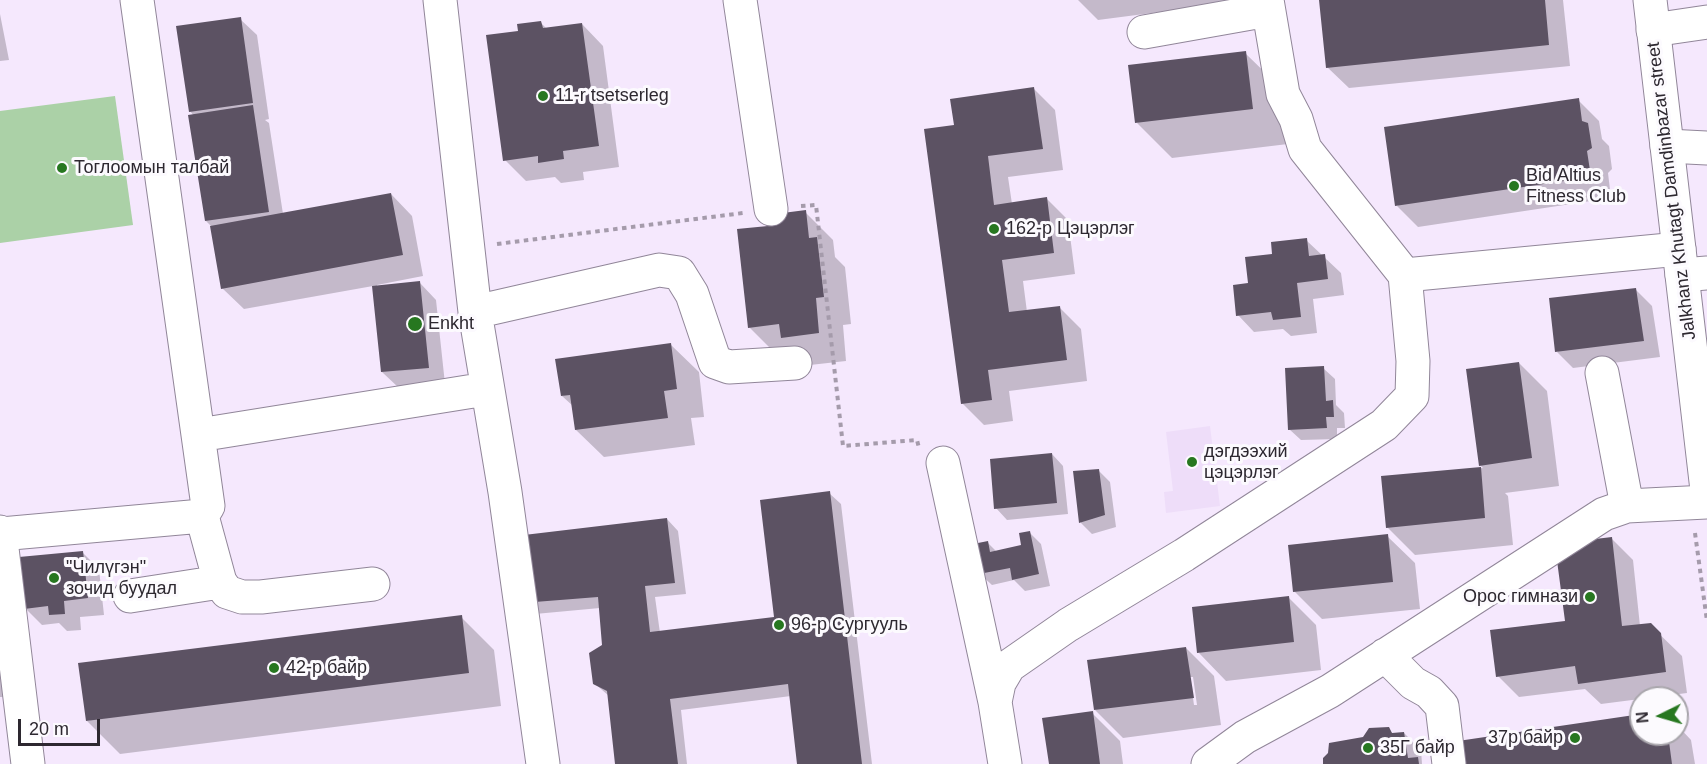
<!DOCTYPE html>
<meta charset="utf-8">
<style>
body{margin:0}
#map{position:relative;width:1707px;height:764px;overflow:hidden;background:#f5e8fd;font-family:Arial,sans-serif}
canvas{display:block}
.north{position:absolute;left:1629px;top:686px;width:60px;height:60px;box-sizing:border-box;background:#fcfafe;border:2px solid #a9a6ac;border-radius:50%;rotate:265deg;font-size:16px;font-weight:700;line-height:24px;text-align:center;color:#2d2830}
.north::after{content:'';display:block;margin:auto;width:21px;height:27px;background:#277720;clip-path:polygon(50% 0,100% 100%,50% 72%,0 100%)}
.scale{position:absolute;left:18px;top:719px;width:82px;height:27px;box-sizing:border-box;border:3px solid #2d2830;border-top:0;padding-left:8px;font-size:18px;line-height:21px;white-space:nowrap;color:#2d2830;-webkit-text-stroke:4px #fcfafe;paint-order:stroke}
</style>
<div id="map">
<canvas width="1707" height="764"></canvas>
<div class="north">N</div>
<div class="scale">20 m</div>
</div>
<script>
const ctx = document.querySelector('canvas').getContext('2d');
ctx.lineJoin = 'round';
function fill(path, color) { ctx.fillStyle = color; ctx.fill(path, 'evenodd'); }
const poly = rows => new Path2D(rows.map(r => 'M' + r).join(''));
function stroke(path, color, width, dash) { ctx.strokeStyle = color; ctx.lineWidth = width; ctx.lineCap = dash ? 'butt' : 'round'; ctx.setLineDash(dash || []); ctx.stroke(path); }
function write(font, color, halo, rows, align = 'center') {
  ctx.font = font + ' Arial,sans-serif'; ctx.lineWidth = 6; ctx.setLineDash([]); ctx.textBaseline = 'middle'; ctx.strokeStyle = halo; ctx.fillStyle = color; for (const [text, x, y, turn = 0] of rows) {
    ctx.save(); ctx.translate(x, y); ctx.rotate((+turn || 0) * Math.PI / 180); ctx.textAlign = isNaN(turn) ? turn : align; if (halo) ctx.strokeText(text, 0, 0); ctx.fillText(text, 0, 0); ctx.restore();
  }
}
const built = poly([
 [1210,426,1220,506,1166,513,1164,492,1173,491,1166,432]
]);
const green = poly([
 [115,96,133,225,0,243,0,111]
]);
const shadow = poly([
 [1078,0,1252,0,1098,20],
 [1321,0,1563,0,1570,66,1349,88,1327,67],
 [0,14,9,60,0,61],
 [240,19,257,35,269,119,265,120,269,123,283,214,391,194,412,216,423,276,377,285,377,287,420,283,436,300,445,384,399,388,382,372,373,286,244,309,222,288,212,227,206,221,194,116,190,111],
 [541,23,547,29,582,24,603,46,619,167,583,172,584,180,561,183,555,177,526,181,505,160],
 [1245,53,1281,88,1288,144,1172,158,1137,123],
 [1034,89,1055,110,1063,170,1008,177,1012,204,1047,199,1068,220,1075,274,1023,281,1027,312,1059,307,1081,329,1087,381,1009,391,1013,421,984,425,962,403,956,126],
 [1578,100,1599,121,1602,139,1609,146,1612,169,1608,173,1611,198,1418,227,1397,206],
 [805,212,833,240,835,257,845,267,851,324,843,325,846,361,810,365,777,355,749,327,769,227],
 [1306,240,1341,273,1344,295,1313,299,1317,333,1291,336,1283,329,1254,332,1238,315,1250,285,1274,256],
 [1636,290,1652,306,1660,357,1573,368,1557,352],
 [671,345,699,372,704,417,691,418,695,445,604,457,576,430,573,406,562,396],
 [1519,363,1547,391,1559,486,1505,493,1508,496,1513,545,1415,555,1387,527,1383,477,1483,468,1480,465],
 [1323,368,1335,379,1336,405,1344,413,1345,428,1337,428,1337,439,1301,440,1289,429],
 [1052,454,1063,466,1068,514,1007,520,996,508],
 [1098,470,1110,482,1116,527,1092,534,1081,523,1074,472],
 [829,493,841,504,872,764,799,764,791,696,681,710,687,764,617,764,609,696,594,683,604,646,600,608,535,614,523,602,667,519,678,531,686,594,655,597,660,633,776,619],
 [1029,532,1041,544,1050,586,1025,591,1014,580,992,585,980,574,988,543,997,552,1023,547],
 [1387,536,1415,563,1420,609,1322,619,1294,591],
 [1612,539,1633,560,1640,626,1650,625,1682,656,1687,693,1601,704,1585,689,1519,697,1498,676,1567,622],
 [83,553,99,569,104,615,80,617,81,630,67,631,59,623,42,625,25,608],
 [1288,597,1316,625,1321,670,1226,681,1199,653],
 [461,617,494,650,501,706,120,754,87,721],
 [1186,648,1214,676,1221,725,1123,738,1095,710],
 [1190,677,1193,677,1197,705,1194,705],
 [0,655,5,697,0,697],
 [1092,713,1120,741,1123,764,1050,764],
 [1641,715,1641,734,1677,734,1677,725,1691,740,1695,764,1463,764],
 [1388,729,1394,735,1404,733,1421,750,1422,764,1325,764,1364,739]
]);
const building = poly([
 [1319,0,1545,0,1549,45,1326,68],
 [241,17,253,103,189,112,176,26],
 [541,21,543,28,582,23,599,146,563,151,564,159,538,163,538,156,503,161,486,35,518,31,517,24],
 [1246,51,1253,109,1135,123,1128,65],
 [1034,87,1043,149,988,156,994,205,1047,197,1054,253,1002,260,1009,312,1060,306,1067,360,988,370,992,400,961,404,924,129,954,125,950,99],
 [1579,98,1582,121,1588,123,1592,148,1587,151,1591,177,1395,206,1384,127],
 [253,105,269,212,205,221,188,115],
 [391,193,403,255,221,289,210,226],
 [806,210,809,238,817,237,824,297,816,298,819,333,781,338,779,324,748,328,737,229,768,226,767,215],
 [1307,238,1309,256,1325,254,1328,279,1297,283,1301,317,1273,320,1271,312,1236,316,1233,285,1248,283,1245,257,1272,254,1271,242],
 [420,281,429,368,381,372,372,286],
 [1636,288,1644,341,1555,352,1549,298],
 [671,343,677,389,664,391,668,418,575,430,570,395,561,396,555,359],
 [1519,362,1532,458,1479,466,1466,369],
 [1324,366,1326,401,1333,400,1334,417,1326,417,1327,428,1288,430,1285,368],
 [1052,453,1057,503,994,509,990,459],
 [1481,467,1485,518,1386,528,1381,476],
 [1099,469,1105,515,1079,523,1073,471],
 [830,491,862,764,797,764,788,684,670,699,678,764,615,764,607,691,593,684,589,653,602,645,598,597,522,603,524,535,667,518,675,583,645,586,650,632,774,617,760,500],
 [1030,531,1039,574,1012,580,1010,568,979,574,973,544,988,541,990,552,1021,545,1019,533],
 [1388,534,1393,582,1293,592,1288,545],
 [1612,537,1622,626,1651,623,1661,633,1666,672,1578,684,1575,666,1496,677,1490,630,1565,621,1556,553,1570,542],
 [83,551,88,598,64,601,65,614,49,615,48,606,24,609,19,557],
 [1289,596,1294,642,1197,653,1192,607],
 [462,615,469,673,86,721,78,663],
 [1186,647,1194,698,1094,710,1087,660],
 [1093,711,1100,764,1049,764,1042,718],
 [1641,714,1641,734,1668,734,1672,764,1461,764,1458,741],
 [1389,727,1392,733,1404,732,1408,758,1418,757,1419,764,1323,764,1323,758,1328,753,1329,743,1363,737,1369,728]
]);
const path = poly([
 [801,206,816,205,843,446,917,440,919,448],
 [497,244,743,213],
 [1695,533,1707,621]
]);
const minor = poly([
 [440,0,475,312,505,492,543,764],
 [740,0,771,209],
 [1653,30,1707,22],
 [1144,32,1268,10],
 [1667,146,1707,148],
 [1405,275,1679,249],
 [1682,275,1707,273],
 [475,312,659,270,679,273,692,294,715,362,729,367,795,363],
 [1602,373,1627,506],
 [199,435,486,389],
 [943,463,995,702],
 [202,516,220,582,227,592,242,597,261,597,373,584],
 [0,532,28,764],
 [0,534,202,516,208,506,137,0],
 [130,596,220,582],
 [1385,655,1413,683,1429,692,1442,706,1449,764],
 [1005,764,995,702,999,683,1009,666,1068,625,1184,555,1384,425,1412,396,1413,361,1405,275,1305,149,1296,119,1283,94,1267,0],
 [1208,764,1245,737,1330,691,1604,514,1627,506,1707,502]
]);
const major = poly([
 [1650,0,1707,490]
]);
const markers = [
 [543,96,6,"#277720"],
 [62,168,6,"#277720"],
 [1514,186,6,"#277720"],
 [994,229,6,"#277720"],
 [415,324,8,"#277720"],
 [1192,462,6,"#277720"],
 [54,578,6,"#277720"],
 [1590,597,6,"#277720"],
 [779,625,6,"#277720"],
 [274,668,6,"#277720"],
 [1575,738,6,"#277720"],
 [1368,748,6,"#277720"]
];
const poiNames = [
 ["11-r tsetserleg",555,96],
 ["Тоглоомын талбай",74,168],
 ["Bid Altius",1526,176],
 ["Fitness Club",1526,197],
 ["162-р Цэцэрлэг",1006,229],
 ["Enkht",428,324],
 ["дэгдээхий",1204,452],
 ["цэцэрлэг",1204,473],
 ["\"Чилүгэн\"",66,568],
 ["зочид буудал",66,589],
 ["Орос гимнази",1578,597,"right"],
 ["96-р Сургууль",791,625],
 ["42-p байр",286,668],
 ["37р байр",1563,738,"right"],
 ["35Г байр",1380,748]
];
const streetNames = [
 ["Jalkhanz Khutagt Damdinbazar street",1672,191,-97]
];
fill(built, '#eeddf9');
fill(green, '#abd1a7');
fill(shadow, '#0003');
fill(building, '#5c5263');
stroke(minor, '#918699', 35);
stroke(major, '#918699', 35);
stroke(path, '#a59bab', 4, [4.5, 4.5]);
stroke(minor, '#fff', 33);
stroke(major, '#fff', 33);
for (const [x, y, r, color] of markers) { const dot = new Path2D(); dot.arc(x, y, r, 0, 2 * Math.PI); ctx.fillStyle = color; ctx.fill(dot); stroke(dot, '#fcfafe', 2); }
write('18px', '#2d2830', '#fcfafe', poiNames, 'left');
write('18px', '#2d2830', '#fcfafe', streetNames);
</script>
